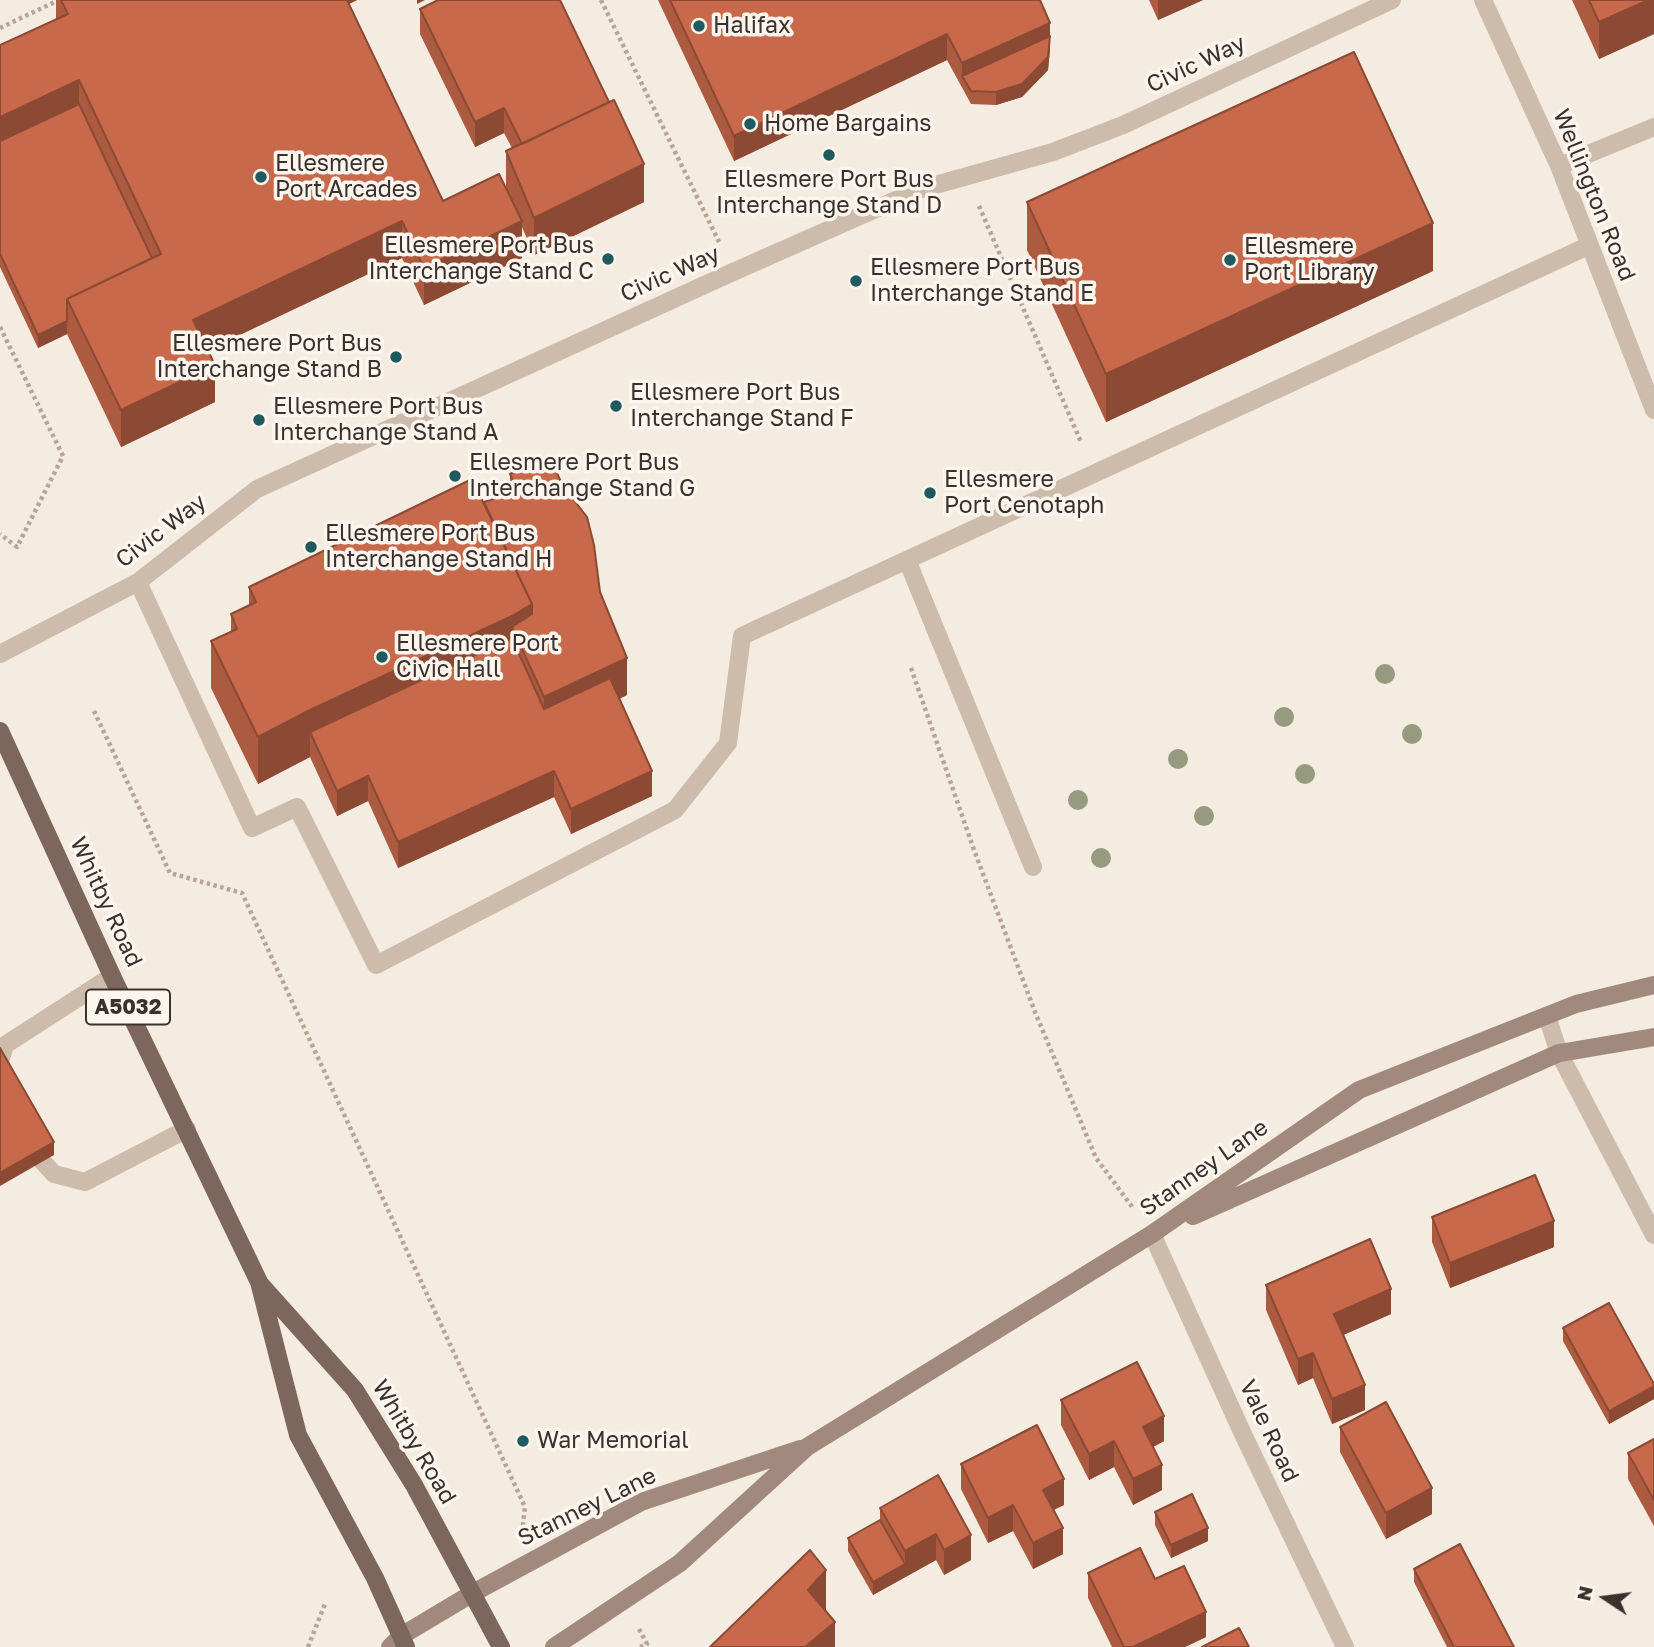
<!DOCTYPE html>
<style>
body{margin:0}
#map{position:relative;width:1654px;height:1647px;overflow:hidden;background:#f4ebe1;font-family:"Golos Text",sans-serif}
canvas{display:block}
.north{position:absolute;left:1570px;top:1563px;width:70px;height:70px;-webkit-text-stroke:5px #fbf5ee;paint-order:stroke;rotate:283deg;font-size:19px;font-weight:700;line-height:28px;text-align:center;color:#3b302b}
.north::after{content:'';display:block;margin:auto;width:24px;height:32px;background:#3b302b;clip-path:polygon(50% 0,100% 100%,50% 72%,0 100%)}
</style>
<div id="map">
<canvas width="1654" height="1647"></canvas>
<div class="north">N</div>
</div>
<script>
const ctx = document.querySelector('canvas').getContext('2d');
ctx.lineJoin = 'round';
const poly = rows => new Path2D(rows.map(r => 'M' + r).join(''));
function stroke(path, color, width, dash) { ctx.strokeStyle = color; ctx.lineWidth = width; ctx.lineCap = dash ? 'butt' : 'round'; ctx.setLineDash(dash || []); ctx.stroke(path); }
function fill(path, color) { ctx.fillStyle = color; ctx.fill(path, 'evenodd'); }
function write(font, color, halo, rows, align = 'center') {
  ctx.font = font + ' "Golos Text",sans-serif'; ctx.lineWidth = 7; ctx.setLineDash([]); ctx.textBaseline = 'middle'; ctx.strokeStyle = halo; ctx.fillStyle = color; for (const [text, x, y, turn = 0] of rows) {
    ctx.save(); ctx.translate(x, y); ctx.rotate((+turn || 0) * Math.PI / 180); ctx.textAlign = isNaN(turn) ? turn : align; if (halo) ctx.strokeText(text, 0, 0); ctx.fillText(text, 0, 0); ctx.restore();
  }
}
const path = poly([
 [601,0,719,242],
 [0,28,59,0],
 [979,206,1081,442],
 [0,327,63,456,17,547,0,534],
 [911,668,974,850,1035,1012,1096,1158,1133,1208],
 [94,711,170,873,242,893,525,1507,523,1524,525,1528],
 [639,1629,647,1644,640,1647],
 [308,1647,325,1604]
]);
const lane = poly([
 [907,560,1033,867],
 [138,582,252,828,297,807,376,965,675,810,728,743,742,636,1588,246],
 [0,654,138,582,257,489,733,272,921,189,1053,152,1123,125,1392,0],
 [0,1062,5,1045,112,976],
 [30,1145,33,1151,54,1174,85,1182,187,1129]
]);
const street = poly([
 [1483,0,1559,166,1654,410],
 [1559,166,1654,127],
 [1547,1016,1559,1053,1654,1235],
 [1152,1234,1242,1432,1345,1647]
]);
const secondary = poly([
 [1193,1216,1559,1053,1654,1037],
 [390,1647,401,1636,473,1593,641,1502,800,1449],
 [554,1647,680,1563,807,1447,1152,1234,1359,1090,1576,1004,1654,985]
]);
const primary = poly([
 [0,731,112,976,259,1282,298,1435,375,1578,406,1647],
 [261,1285,355,1390,414,1485,501,1647]
]);
const trees = [
 [1385,674],
 [1284,717],
 [1412,734],
 [1178,759],
 [1305,774],
 [1078,800],
 [1204,816],
 [1101,858]
];
const wall = poly([
 [56,0,357,0,349,4,443,201,506,186,506,151,512,148,504,133,475,147,420,34,420,9,644,202,534,255,522,227,522,258,424,305,402,258,208,350,215,402,121,447,67,334,38,348,0,267,0,45,56,20],
 [658,0,1040,0,1050,49,1048,70,1022,97,996,105,971,104,947,60,734,161],
 [1149,0,1203,0,1158,20],
 [1572,0,1654,0,1654,34,1599,59],
 [1027,202,1433,271,1106,422,1027,250],
 [510,474,600,592,627,695,619,699,652,796,571,834,554,797,398,868,368,801,337,816,310,757,258,784,211,688,211,641,231,632,231,614,249,605,249,587,510,493],
 [1432,1217,1554,1247,1450,1288,1432,1242],
 [1266,1285,1391,1314,1343,1335,1365,1410,1332,1424,1313,1378,1298,1385,1266,1310],
 [1563,1328,1654,1384,1654,1399,1609,1424,1563,1341],
 [1061,1400,1164,1441,1153,1447,1162,1490,1133,1505,1114,1467,1089,1480,1061,1425],
 [1340,1427,1432,1514,1386,1539,1340,1452],
 [1654,1439,1654,1526,1628,1479,1628,1453],
 [961,1464,1064,1505,1053,1510,1063,1554,1033,1569,1013,1531,988,1543,961,1489],
 [938,1475,971,1560,944,1575,936,1560,873,1595,848,1551,848,1538,880,1520,880,1508],
 [1155,1512,1208,1541,1171,1558,1155,1525],
 [1414,1569,1514,1647,1447,1647,1414,1582],
 [1088,1573,1155,1579,1206,1637,1185,1647,1112,1647,1088,1598]
]);
const shadedWall = poly([
 [335,0,357,0,335,11],
 [417,0,425,0,417,4],
 [1158,0,1203,0,1158,20],
 [1648,0,1654,0,1654,34,1599,59,1599,22],
 [1050,23,1050,49,1048,70,1022,97,996,105,996,92,962,76,962,89,962,63],
 [947,34,947,60,734,161,734,136],
 [79,80,79,117,0,154,0,117],
 [504,108,504,133,475,147,475,122],
 [644,164,644,202,534,255,534,218],
 [402,221,402,258,193,357,193,320],
 [522,221,522,258,424,305,424,268],
 [1433,223,1433,271,1106,422,1106,374],
 [67,321,67,334,38,348,38,335],
 [215,365,215,402,121,447,121,410],
 [532,604,532,651,512,627,512,664,310,732,310,757,258,784,258,737,310,710],
 [627,658,627,695,544,734,544,697],
 [554,771,554,797,398,868,398,842],
 [652,771,652,796,571,834,571,809],
 [368,776,368,801,337,816,337,791],
 [54,1142,54,1155,0,1186,0,1173],
 [1554,1221,1554,1247,1450,1288,1450,1263],
 [1391,1289,1391,1314,1334,1339,1334,1314],
 [1313,1353,1313,1378,1298,1385,1298,1359],
 [1365,1385,1365,1410,1332,1424,1332,1399],
 [1654,1386,1654,1399,1609,1424,1609,1411],
 [1164,1416,1164,1441,1143,1452,1143,1427],
 [1114,1441,1114,1467,1089,1480,1089,1454],
 [1162,1465,1162,1490,1133,1505,1133,1479],
 [1064,1479,1064,1505,1043,1515,1043,1490],
 [1432,1488,1432,1514,1386,1539,1386,1513],
 [1013,1505,1013,1531,988,1543,988,1518],
 [1063,1528,1063,1554,1033,1569,1033,1543],
 [1208,1528,1208,1541,1171,1558,1171,1545],
 [936,1534,936,1560,873,1595,873,1582,905,1564,905,1551],
 [971,1535,971,1560,944,1575,944,1550],
 [826,1570,826,1618,808,1590],
 [1206,1612,1206,1637,1185,1647,1133,1647],
 [835,1622,835,1647,805,1647]
]);
const building = poly([
 [61,0,347,0,443,201,499,174,522,221,424,268,402,221,193,320,215,365,121,410,67,299,161,254,79,80,0,117,0,45,68,14,61,0],
 [438,0,560,0,609,102,522,144,504,108,475,122,420,9,438,0],
 [670,0,1040,0,1050,23,962,63,947,34,734,136,670,0],
 [1589,0,1648,0,1599,22,1589,0],
 [1050,36,1048,57,1022,84,996,92,971,91,962,76,1050,36],
 [1354,52,1433,223,1106,374,1027,202,1354,52],
 [614,100,644,164,534,218,506,151,614,100],
 [79,104,152,258,67,299,67,321,38,335,0,254,0,141,79,104],
 [549,456,563,486,587,517,594,545,600,592,627,658,544,697,512,627,532,614,532,604,484,502,518,491,510,474,549,456],
 [472,479,532,604,512,616,310,710,258,737,211,641,237,629,231,614,256,602,249,587,472,479],
 [512,638,544,709,610,678,652,771,571,809,554,771,398,842,368,776,337,791,310,732,512,638],
 [0,1048,54,1142,0,1173,0,1048],
 [1535,1175,1554,1221,1450,1263,1432,1217,1535,1175],
 [1370,1239,1391,1289,1334,1314,1365,1385,1332,1399,1313,1353,1298,1359,1266,1285,1370,1239],
 [1609,1303,1654,1384,1654,1386,1609,1411,1563,1328,1609,1303],
 [1137,1362,1164,1416,1143,1427,1162,1465,1133,1479,1114,1441,1089,1454,1061,1400,1137,1362],
 [1386,1402,1432,1488,1386,1513,1340,1427,1386,1402],
 [1037,1425,1064,1479,1043,1490,1063,1528,1033,1543,1013,1505,988,1518,961,1464,1037,1425],
 [1654,1439,1654,1500,1628,1453,1654,1439],
 [938,1475,971,1535,944,1550,936,1534,905,1551,880,1508,938,1475],
 [1192,1494,1208,1528,1171,1545,1155,1512,1192,1494],
 [880,1520,905,1564,873,1582,848,1538,880,1520],
 [1460,1544,1514,1647,1454,1647,1414,1569,1460,1544],
 [1140,1548,1155,1579,1184,1566,1206,1612,1133,1647,1124,1647,1088,1573,1140,1548],
 [810,1550,826,1570,808,1590,835,1622,805,1647,710,1647,810,1550],
 [1239,1628,1249,1647,1202,1647,1239,1628]
]);
const markers = [
 [699,26,7,"#1f5a5e"],
 [750,124,7,"#1f5a5e"],
 [829,155,7,"#1f5a5e"],
 [261,177,7,"#1f5a5e"],
 [608,259,7,"#1f5a5e"],
 [1230,260,7,"#1f5a5e"],
 [856,281,7,"#1f5a5e"],
 [396,357,7,"#1f5a5e"],
 [616,406,7,"#1f5a5e"],
 [259,420,7,"#1f5a5e"],
 [455,476,7,"#1f5a5e"],
 [930,493,7,"#1f5a5e"],
 [311,547,7,"#1f5a5e"],
 [382,657,7,"#1f5a5e"],
 [523,1441,7,"#1f5a5e"]
];
const shields = [
 [128,1007,84]
];
const shieldNames = [
 ["A5032",128,1007]
];
const poiNames = [
 ["Halifax",713,26],
 ["Home Bargains",764,124],
 ["Ellesmere",275,164],
 ["Port Arcades",275,190],
 ["Ellesmere Port Bus",829,180,"center"],
 ["Interchange Stand D",829,206,"center"],
 ["Ellesmere Port Bus",594,246,"right"],
 ["Interchange Stand C",594,272,"right"],
 ["Ellesmere",1244,247],
 ["Port Library",1244,273],
 ["Ellesmere Port Bus",870,268],
 ["Interchange Stand E",870,294],
 ["Ellesmere Port Bus",382,344,"right"],
 ["Interchange Stand B",382,370,"right"],
 ["Ellesmere Port Bus",630,393],
 ["Interchange Stand F",630,419],
 ["Ellesmere Port Bus",273,407],
 ["Interchange Stand A",273,433],
 ["Ellesmere Port Bus",469,463],
 ["Interchange Stand G",469,489],
 ["Ellesmere",944,480],
 ["Port Cenotaph",944,506],
 ["Ellesmere Port Bus",325,534],
 ["Interchange Stand H",325,560],
 ["Ellesmere Port",396,644],
 ["Civic Hall",396,670],
 ["War Memorial",537,1441]
];
const streetNames = [
 ["Civic Way",1196,64,-25],
 ["Wellington Road",1594,195,68],
 ["Civic Way",670,274,-24],
 ["Civic Way",161,531,-37],
 ["Whitby Road",106,902,65],
 ["Stanney Lane",1204,1168,-35],
 ["Vale Road",1269,1431,65],
 ["Whitby Road",414,1442,59],
 ["Stanney Lane",587,1507,-26]
];
stroke(path, '#b9a596', 4.5, [3.5, 3.5]);
stroke(lane, '#cdbbac', 18);
stroke(street, '#cdbbac', 18);
stroke(secondary, '#a18a7d', 18);
stroke(primary, '#7d675c', 18);
ctx.fillStyle = '#969b7f';
for (const [x, y] of trees) { ctx.beginPath(); ctx.arc(x, y, 10, 0, 2 * Math.PI); ctx.fill(); }
fill(wall, '#ac5a40');
fill(shadedWall, '#8c4a34');
fill(building, '#c8694b');
stroke(building, '#8c4a34', 2);
for (const [x, y, r, color] of markers) { const dot = new Path2D(); dot.arc(x, y, r, 0, 2 * Math.PI); ctx.fillStyle = color; ctx.fill(dot); stroke(dot, '#fbf5ee', 2.5); }
for (const [x, y, w] of shields) { const box = new Path2D(); box.roundRect(x - w / 2, y - 17.5, w, 35, 5); ctx.fillStyle = '#fbf5ee'; ctx.fill(box); stroke(box, '#3b302b', 2); }
write('bold 21px', '#3b302b', null, shieldNames);
write('23px', '#3b302b', '#fbf5ee', poiNames, 'left');
write('23px', '#3b302b', '#fbf5ee', streetNames);
</script>
